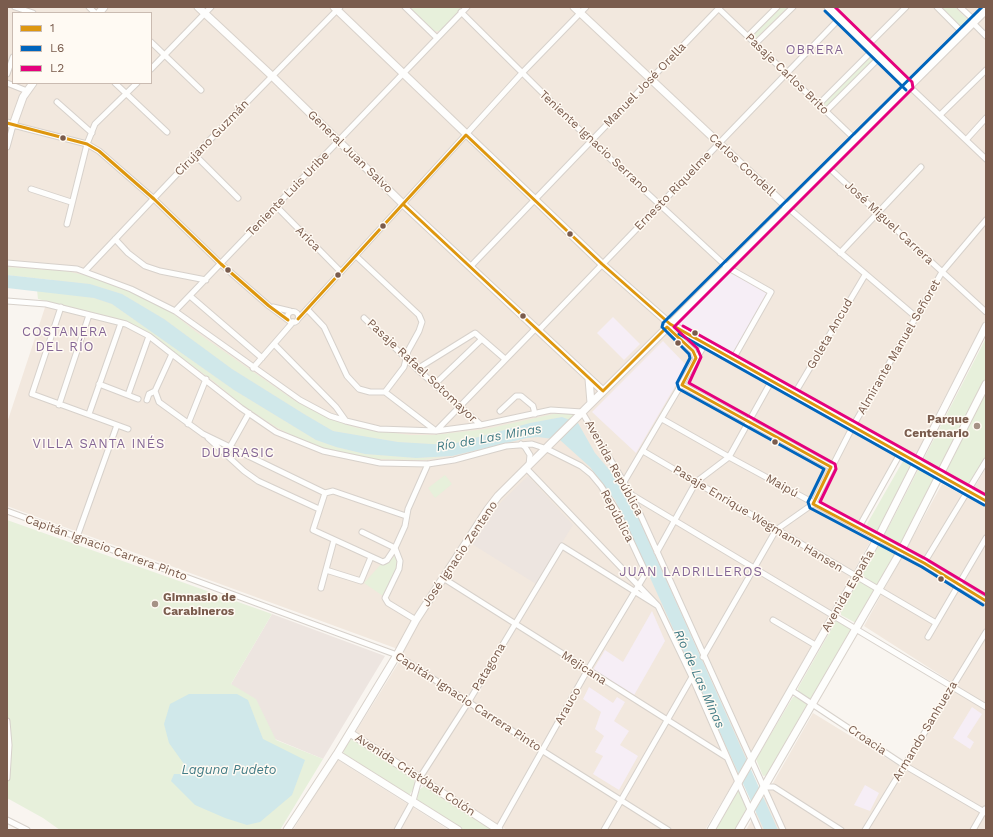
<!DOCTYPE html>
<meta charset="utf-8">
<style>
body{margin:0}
#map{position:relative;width:993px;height:837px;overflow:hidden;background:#f9f5f0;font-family:"Work Sans",sans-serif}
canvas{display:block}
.frame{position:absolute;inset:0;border:8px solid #7a5c4d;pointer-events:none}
.legend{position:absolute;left:12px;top:12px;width:140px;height:72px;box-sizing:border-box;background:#fffaf3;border:1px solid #cabbb1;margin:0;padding:5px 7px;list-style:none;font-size:12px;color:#7a5c4d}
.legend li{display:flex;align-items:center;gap:8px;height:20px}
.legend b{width:20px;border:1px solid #cabbb1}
</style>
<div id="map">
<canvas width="993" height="837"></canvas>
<div class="frame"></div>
<ul class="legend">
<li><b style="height:5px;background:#de970f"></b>1</li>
<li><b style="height:5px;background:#0065bd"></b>L6</li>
<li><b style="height:5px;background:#e5007d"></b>L2</li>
</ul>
</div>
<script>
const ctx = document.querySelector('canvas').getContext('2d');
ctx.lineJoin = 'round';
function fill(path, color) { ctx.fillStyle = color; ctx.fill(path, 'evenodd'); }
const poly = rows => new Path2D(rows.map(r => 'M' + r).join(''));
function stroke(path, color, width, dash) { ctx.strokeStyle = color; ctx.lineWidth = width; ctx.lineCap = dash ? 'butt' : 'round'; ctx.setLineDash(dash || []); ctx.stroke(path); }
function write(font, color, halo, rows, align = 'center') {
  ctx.font = font + ' "Work Sans",sans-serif'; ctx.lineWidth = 3; ctx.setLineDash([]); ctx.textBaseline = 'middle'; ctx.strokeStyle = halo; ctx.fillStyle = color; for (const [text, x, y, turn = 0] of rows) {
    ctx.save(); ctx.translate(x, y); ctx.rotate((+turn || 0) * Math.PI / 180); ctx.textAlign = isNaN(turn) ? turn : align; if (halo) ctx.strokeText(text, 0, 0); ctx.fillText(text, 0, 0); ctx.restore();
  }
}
const residential = poly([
 [7,7,986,7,986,319,938,410,919,456,902,448,855,532,870,542,753,750,705,830,507,830,355,733,404,654,395,648,7,506,7,423,54,280,7,275],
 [13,13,151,13,151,83,13,83],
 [986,468,986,830,746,830,813,713,906,770,956,685,864,626,942,484,968,498],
 [338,760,449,830,293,830,335,762]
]);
const industrial = poly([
 [528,476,573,525,536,584,472,544,501,502],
 [272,614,385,656,323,759,270,737,231,684]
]);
const education = poly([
 [730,273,769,293,733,356,676,326],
 [613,317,640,344,624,360,597,333],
 [663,341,687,366,636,453,592,412],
 [652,611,665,641,633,697,593,670,605,650,623,662],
 [589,687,613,703,617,697,625,702,614,721,629,731,620,745,638,756,619,790,593,774,603,756,595,752,604,736,595,729,601,712,583,699],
 [972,707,982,714,967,737,974,742,970,749,953,738],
 [865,785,879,793,870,811,854,805]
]);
const green = poly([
 [408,7,462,7,440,31,433,31],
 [780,7,788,7,755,39,751,36],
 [939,7,955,7,970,22,962,30],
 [873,54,877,58,827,107,823,104],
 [7,267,66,271,93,277,143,297,171,312,196,332,295,401,330,419,357,428,410,435,434,435,486,429,558,413,576,414,569,420,562,417,530,423,449,445,398,442,333,431,304,414,232,369,164,319,122,294,90,284,7,275],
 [37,290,94,298,112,304,234,390,316,440,336,447,365,454,416,458,444,457,423,460,375,459,339,453,299,439,276,427,241,404,211,379,146,332,116,318,38,299],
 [986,338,986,379,899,547,883,538],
 [985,394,986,457,968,488,943,473],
 [906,460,912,464,879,532,876,532,868,528,867,524,903,461],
 [445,475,452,484,435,498,428,488],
 [7,520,272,614,231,684,256,699,276,740,323,759,280,830,60,830,43,818,7,798],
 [883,543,896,550,897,554,858,622,854,622,841,615,841,611,879,545],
 [398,552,398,572,383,596,364,583,383,562,389,562],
 [836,621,839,621,851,628,853,632,814,698,809,699,798,691,798,688],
 [793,697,796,697,807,704,808,708,768,775,763,776,756,759],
 [354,738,413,777,415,783,413,790,409,795,344,754,343,751,350,739],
 [428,786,497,830,463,830,419,802,417,799,419,790,423,787],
 [738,789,747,810,736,830,714,830]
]);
const water = poly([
 [7,275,90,284,122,294,164,319,232,369,304,414,333,431,398,442,449,445,530,423,562,417,578,423,595,453,618,480,633,506,778,830,764,830,615,500,590,467,560,440,538,437,527,438,452,456,416,458,365,454,336,447,316,440,234,390,112,304,94,298,7,288],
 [189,694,237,694,248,700,263,739,305,760,292,795,260,822,247,825,225,818,195,805,171,781,174,774,181,774,184,764,169,743,164,724,170,704]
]);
const street = poly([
 [15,7,33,13],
 [89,7,95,13],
 [405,7,437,38],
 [937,7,963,33],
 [960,7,975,21],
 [718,8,856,140],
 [461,12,591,141,727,267,771,292,733,359],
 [973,23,986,36],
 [748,36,777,7],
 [151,42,201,90],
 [755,44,793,7],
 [868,45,906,7],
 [151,69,211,7],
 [7,74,13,57],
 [7,83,27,91],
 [115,83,167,132],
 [909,86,986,159],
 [57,102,92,133],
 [819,104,873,50],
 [826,111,880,57],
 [940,115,986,70],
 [966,140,986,118],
 [7,147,13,125,87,144,99,151,154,199,221,264,269,306,288,320],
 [195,155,238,198],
 [828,167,986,312],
 [31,189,71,202],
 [276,206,341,272],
 [787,207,916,317],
 [67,224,87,144,95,124,137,83],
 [115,239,128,253,145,266,160,271,206,280],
 [840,253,921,167],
 [356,256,419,315,422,322,419,331,408,351,404,367,385,392],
 [7,263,77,269,131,289,175,311,300,400,330,416,346,421,379,429,436,431,481,425,551,410,582,412,631,494,783,830],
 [471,266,720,7],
 [85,271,195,155,340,7],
 [190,296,262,358],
 [7,301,46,304,126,324,149,336,241,408,276,432,323,451,380,463,428,464,454,460,506,446,532,444,547,449,581,466,591,474,601,486,617,511,646,573,587,671,498,829],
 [61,307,32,394,128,429],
 [273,307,290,311],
 [307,309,324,327,347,376,359,389,370,392,385,392,436,431,536,328],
 [175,311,467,7],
 '287.5 317a5.5 5.5 0 1 1 11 0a5.5 5.5 0 1 1-11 0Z',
 [364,318,417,369,481,425],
 [298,319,522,73,586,7],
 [667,327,693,351,696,358],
 [539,330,840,18],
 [275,345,336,407,346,421],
 [253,368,293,322],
 [417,369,475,333,505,359],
 [99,384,138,399],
 [435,384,482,339],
 [682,385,831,467],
 [155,391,159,402,203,434,325,493,333,491,406,516],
 [795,393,865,275],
 [128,395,149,336],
 [147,400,149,394,155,391,172,354],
 [59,405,89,315],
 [500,411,516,396,521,396,533,406,535,414],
 [89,414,121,323],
 [662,419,729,457,924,563,986,601],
 [188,424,206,379],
 [208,438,244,471,258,481,319,509],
 [521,444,525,447,530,455,529,465],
 [643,451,936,623],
 [226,454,249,413],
 [526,468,658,606,692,677,759,830],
 [624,482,705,344],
 [325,493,313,530,383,562,387,560,395,548,405,526,408,509,428,464],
 [632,495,986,707],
 [7,511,397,655,543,751,668,830],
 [859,527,901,452],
 [362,532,395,548],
 [77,537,117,425],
 [395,548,400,561,399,569,385,598,388,603,416,620],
 [657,552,696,482,729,457,772,380],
 [924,563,986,461],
 [326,570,361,581,371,557],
 [443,578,726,757],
 [321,588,334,540],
 [773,620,817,646],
 [928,637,986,538],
 [703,657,776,530,813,504,853,426,942,272,986,220],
 [791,690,904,765,986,813],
 [7,721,9,745,7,778],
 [764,787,774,787,841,830],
 [7,820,27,830],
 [397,830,413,801,419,779,469,701,562,546,658,606],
 [604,830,692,677],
 [865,830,986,632],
 [973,830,985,809]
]);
const secondary = poly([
 [198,7,272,76,404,205,603,391],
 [334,7,602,264,670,324,986,501],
 [574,7,787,207],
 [828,7,909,86],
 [99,13,104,7],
 [7,123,13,125,23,97,33,83],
 [589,379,591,403],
 [350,733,499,830],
 [337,754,458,830],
 [287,830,337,754,397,655,416,620,488,509,498,496,986,10],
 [711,830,878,538,986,326],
 [739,830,901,551,986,384]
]);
const bus1 = poly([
 [7,123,87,144,99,151,154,199,221,264,269,306,288,320],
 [404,205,603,391,667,327,693,351,696,358,682,385,831,467,813,504,924,563,986,601],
 [298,319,466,135,602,264,670,324,986,501]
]);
const bus2 = poly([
 [982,7,663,323,662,327,689,354,690,358,677,383,679,389,824,469,808,502,810,508,922,567,983,605],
 [825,11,906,90],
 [679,334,984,505]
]);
const bus3 = poly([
 [835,7,912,82,913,88,674,327,697,348,701,357,689,383,835,464,836,469,820,502,926,559,986,595],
 [683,326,986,495]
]);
const markers = [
 [63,138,3.5,"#7a5c4d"],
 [383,226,3.5,"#7a5c4d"],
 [570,234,3.5,"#7a5c4d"],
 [228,270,3.5,"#7a5c4d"],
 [338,275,3.5,"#7a5c4d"],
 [523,316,3.5,"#7a5c4d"],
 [695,333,3.5,"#7a5c4d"],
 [678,343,3.5,"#7a5c4d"],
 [977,426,4,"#a69286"],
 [775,442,3.5,"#7a5c4d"],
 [941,579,3.5,"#7a5c4d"],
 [155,604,4,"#a69286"]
];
const streetNames = [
 ["Pasaje Carlos Brito",787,74,44],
 ["Manuel José Orella",645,85,-46],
 ["Cirujano Guzmán",212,138,-46],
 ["Teniente Ignacio Serrano",594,142,43],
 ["General Juan Salvo",350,152,44],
 ["Carlos Condell",742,165,43],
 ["Ernesto Riquelme",673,191,-46],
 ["Teniente Luis Uribe",288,194,-46],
 ["José Miguel Carrera",889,223,43],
 ["Arica",308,239,45],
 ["Goleta Ancud",830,334,-60],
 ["Almirante Manuel Señoret",899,347,-60],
 ["Pasaje Rafael Sotomayor",422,371,43],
 ["Avenida República",614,468,61],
 ["Maipú",782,486,29],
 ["República",617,516,62],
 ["Pasaje Enrique Wegmann Hansen",758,519,31],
 ["Capitán Ignacio Carrera Pinto",106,548,20],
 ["José Ignacio Zenteno",460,554,-56],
 ["Avenida España",848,591,-60],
 ["Patagona",489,667,-59],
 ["Mejicana",584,668,33],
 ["Capitán Ignacio Carrera Pinto",468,702,33],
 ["Arauco",568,706,-61],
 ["Armando Sanhueza",925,731,-59],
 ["Croacia",867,740,34],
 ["Avenida Cristóbal Colón",415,775,33]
];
const poiNames = [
 ["Parque",969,419],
 ["Centenario",969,433],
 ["Gimnasio de",163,597,"left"],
 ["Carabineros",163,611,"left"]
];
const neighbourhoodNames = [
 ["OBRERA",815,50],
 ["COSTANERA",65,332],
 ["DEL RÍO",65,347],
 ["VILLA SANTA INÉS",99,444],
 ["DUBRASIC",238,453],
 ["JUAN LADRILLEROS",691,572]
];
const waterNames = [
 ["Río de Las Minas",489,438,-10],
 ["Río de Las Minas",699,679,66],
 ["Laguna Pudeto",229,770]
];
fill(residential, '#f2e8de');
fill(industrial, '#ede5e0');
fill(education, '#f6eef6');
fill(green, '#e7f0db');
fill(water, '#d0e8ea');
stroke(street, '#d7d1cb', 7);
stroke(secondary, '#d9d2cb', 9);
stroke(street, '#fefefd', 5);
stroke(secondary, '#fefefd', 7);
stroke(bus1, '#de970f', 3);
stroke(bus2, '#0065bd', 3);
stroke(bus3, '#e5007d', 3);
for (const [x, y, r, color] of markers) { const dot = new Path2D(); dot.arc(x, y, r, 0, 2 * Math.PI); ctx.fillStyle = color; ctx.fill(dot); stroke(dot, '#fffaf3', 1.5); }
write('12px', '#7a5c4d', '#fffaf3', streetNames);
write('bold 12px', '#7a5c4d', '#fffaf3', poiNames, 'right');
ctx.letterSpacing = '1px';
write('13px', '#846695', '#fffaf3', neighbourhoodNames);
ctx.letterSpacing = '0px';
write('italic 13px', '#437c86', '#fffaf3', waterNames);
</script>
